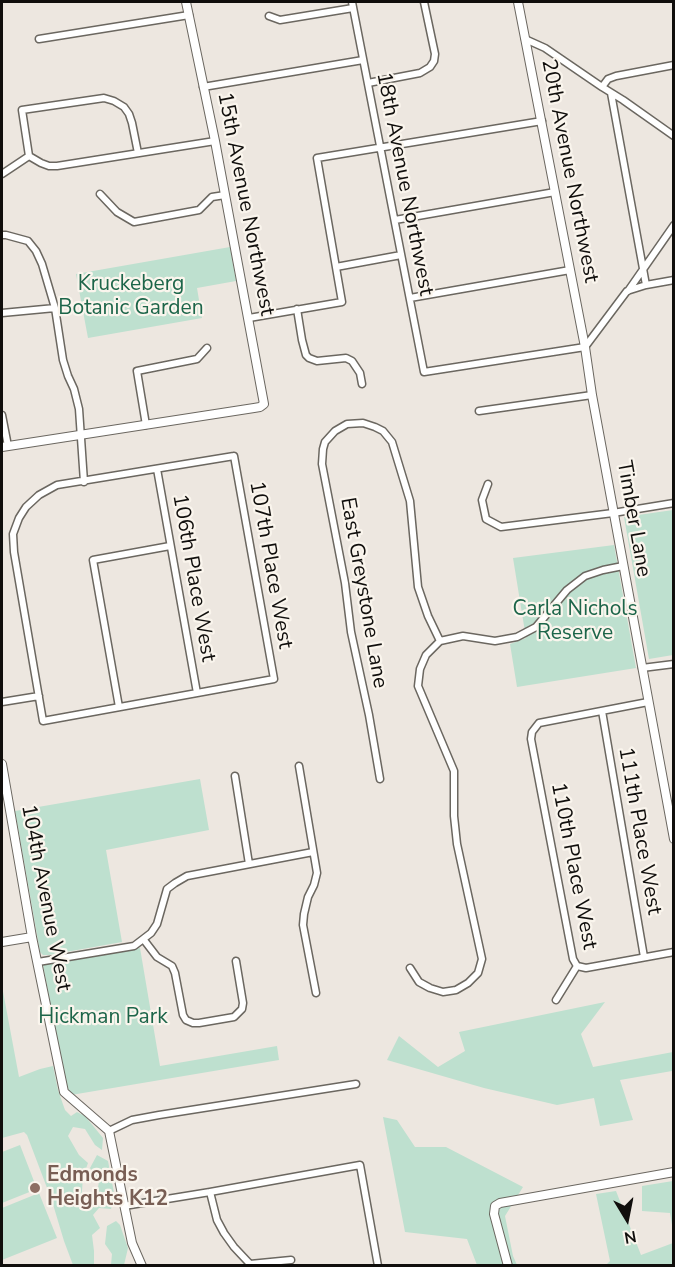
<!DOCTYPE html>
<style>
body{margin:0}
#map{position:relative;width:675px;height:1267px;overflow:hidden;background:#ede7e0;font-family:"Nunito Sans",sans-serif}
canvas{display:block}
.frame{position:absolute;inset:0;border:3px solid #100e0c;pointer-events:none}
.north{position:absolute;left:597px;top:1189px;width:60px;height:60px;-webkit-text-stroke:4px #faf5ed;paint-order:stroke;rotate:170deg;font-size:16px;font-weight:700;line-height:24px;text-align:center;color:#100e0c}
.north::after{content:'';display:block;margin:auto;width:21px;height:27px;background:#100e0c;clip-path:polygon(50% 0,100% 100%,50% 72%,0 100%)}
</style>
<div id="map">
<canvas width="675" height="1267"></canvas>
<div class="frame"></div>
<div class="north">N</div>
</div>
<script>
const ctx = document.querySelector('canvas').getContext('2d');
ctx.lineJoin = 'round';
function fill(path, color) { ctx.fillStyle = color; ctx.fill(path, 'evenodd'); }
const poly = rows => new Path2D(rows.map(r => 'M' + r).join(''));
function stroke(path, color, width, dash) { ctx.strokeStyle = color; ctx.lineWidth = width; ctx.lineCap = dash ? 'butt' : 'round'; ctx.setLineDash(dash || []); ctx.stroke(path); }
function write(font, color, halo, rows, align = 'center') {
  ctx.font = font + ' "Nunito Sans",sans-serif'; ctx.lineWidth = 4.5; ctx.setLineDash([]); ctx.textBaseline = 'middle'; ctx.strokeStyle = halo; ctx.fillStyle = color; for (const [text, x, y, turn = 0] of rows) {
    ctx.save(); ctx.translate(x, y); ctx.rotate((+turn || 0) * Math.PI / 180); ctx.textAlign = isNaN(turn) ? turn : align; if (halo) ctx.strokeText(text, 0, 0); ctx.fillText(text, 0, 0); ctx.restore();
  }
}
const green = poly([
 [230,247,236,281,197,288,202,318,88,338,76,274],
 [673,510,673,655,649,659,624,517],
 [614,545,636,668,517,687,510,644,526,638,513,558],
 [200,779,209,830,106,850,122,942,49,955,43,955,40,952,15,811],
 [140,948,160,1066,277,1046,279,1060,71,1095,65,1082,43,965],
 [2,986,19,1077,40,1069,53,1066,58,1090,65,1110,71,1116,77,1112,85,1116,103,1138,102,1150,95,1145,85,1129,73,1127,68,1136,79,1155,88,1163,83,1177,81,1204,85,1210,96,1201,99,1181,90,1168,97,1155,108,1161,115,1198,111,1209,99,1208,93,1215,100,1228,92,1235,94,1251,94,1265,73,1265,64,1241,52,1201,27,1135,24,1132,2,1138],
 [605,1002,581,1034,593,1067,673,1052,672,1071,620,1080,633,1120,600,1126,594,1098,557,1105,484,1088,387,1060,399,1036,438,1067,465,1051,459,1032],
 [383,1117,397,1120,415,1147,446,1147,523,1187,505,1216,513,1256,517,1265,477,1265,467,1239,405,1232],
 [20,1145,37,1189,2,1203,2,1152],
 [673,1181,674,1181,673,1231,670,1213,642,1211,642,1186],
 [616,1191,641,1255,673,1243,673,1265,606,1265,610,1261,596,1194],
 [39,1193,57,1238,2,1260,2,1208],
 [116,1221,120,1225,128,1248,124,1265,111,1265,112,1254,105,1244,107,1226]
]);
const minor = poly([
 [352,2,424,372,585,347,627,291,646,285,674,280],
 [269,16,280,20,353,8],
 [39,39,189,15],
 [525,39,545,48,602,87,608,79,616,76,674,65],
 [368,83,420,73,430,67,434,61,435,54,424,2],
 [203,87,363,60],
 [602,87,623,100,674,136],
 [611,93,646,285],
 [29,156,22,110,104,98,114,101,124,107,129,114,132,123,138,153],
 [2,174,29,156,41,163,49,166,57,166,215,141],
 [100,194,117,212,134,222,199,210,212,197,225,195],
 [395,220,555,192],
 [2,235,6,235,28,241,36,251,42,264,55,308,63,360,68,376,74,389,79,409,84,482],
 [336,267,401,255],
 [628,291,674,225],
 [410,298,570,270],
 [297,309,302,340,306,355,309,358,317,361,346,358,352,361,360,373,362,384],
 [2,313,55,308],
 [249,318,342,302,317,158,542,121],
 [479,411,592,395],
 [2,415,8,446],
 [146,425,137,371,197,359,207,348],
 [234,456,274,679,43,721,14,552,13,534,19,518,26,507,39,495,57,485,234,456],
 [157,469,197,693],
 [488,484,482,500,486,519,501,527,613,513,674,503],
 [440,641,463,636,495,641,517,637,536,627,567,590,585,576,603,570,623,566],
 [642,668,674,664],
 [2,702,39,696],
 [119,707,93,560,170,546],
 [602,711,644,957],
 [299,766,317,873,314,885,308,897,304,914,303,925,316,993],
 [235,776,249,864],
 [380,779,369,715,351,632,345,583,322,464,323,449,325,442,335,431,347,424,363,423,375,427,383,431,392,442,410,501,418,587,428,616,440,641],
 [144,940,157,957,172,966,175,973,183,1015,186,1020,193,1023,199,1023,234,1017,242,1009,243,1003,236,961],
 [38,962,134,946,151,933,157,924,167,889,175,883,187,876,313,852],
 [577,966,586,968,674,952],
 [410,968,419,982,430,988,443,992,456,990,468,983,478,973,482,959,457,844,454,816,454,771,418,686,420,669,426,655,440,641],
 [556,1000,577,966,573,959,531,739,532,732,539,723,648,702],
 [109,1131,132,1120,159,1115,356,1084],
 [210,1192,217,1220,224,1233,234,1247,250,1264,291,1260],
 [124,1206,210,1192,360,1165,378,1266]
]);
const tertiary = poly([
 [518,2,585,347,592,395,674,839],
 [2,447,254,408,260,407,264,404,215,141,186,2],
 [2,764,32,937,64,1092,109,1131,132,1243,142,1266],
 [2,942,32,937],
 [508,1266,494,1214,495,1206,500,1203,674,1172]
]);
const markers = [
 [35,1188,6,"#8d6e63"]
];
const streetNames = [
 ["20th Avenue Northwest",569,171,79],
 ["18th Avenue Northwest",404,184,79],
 ["15th Avenue Northwest",245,204,79],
 ["Timber Lane",633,519,80],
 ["107th Place West",270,565,80],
 ["106th Place West",193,578,80],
 ["East Greystone Lane",363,593,80],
 ["111th Place West",639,831,80],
 ["110th Place West",573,866,79],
 ["104th Avenue West",45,898,79]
];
const parkNames = [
 ["Kruckeberg",131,285],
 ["Botanic Garden",131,309],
 ["Carla Nichols",575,610],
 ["Reserve",575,634],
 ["Hickman Park",103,1018]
];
const educationNames = [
 ["Edmonds",47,1176],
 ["Heights K12",47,1200]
];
fill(green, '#bee0cf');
stroke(minor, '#6b6760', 9);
stroke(tertiary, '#6b6760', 10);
stroke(minor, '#fff', 6);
stroke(tertiary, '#fff', 8);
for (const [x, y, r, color] of markers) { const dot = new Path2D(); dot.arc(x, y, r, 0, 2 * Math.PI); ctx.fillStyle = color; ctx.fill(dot); stroke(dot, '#faf5ed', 2); }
write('21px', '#100e0c', '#faf5ed', streetNames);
write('21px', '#1c6549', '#faf5ed', parkNames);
write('bold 21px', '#785e54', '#faf5ed', educationNames, 'left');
</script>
